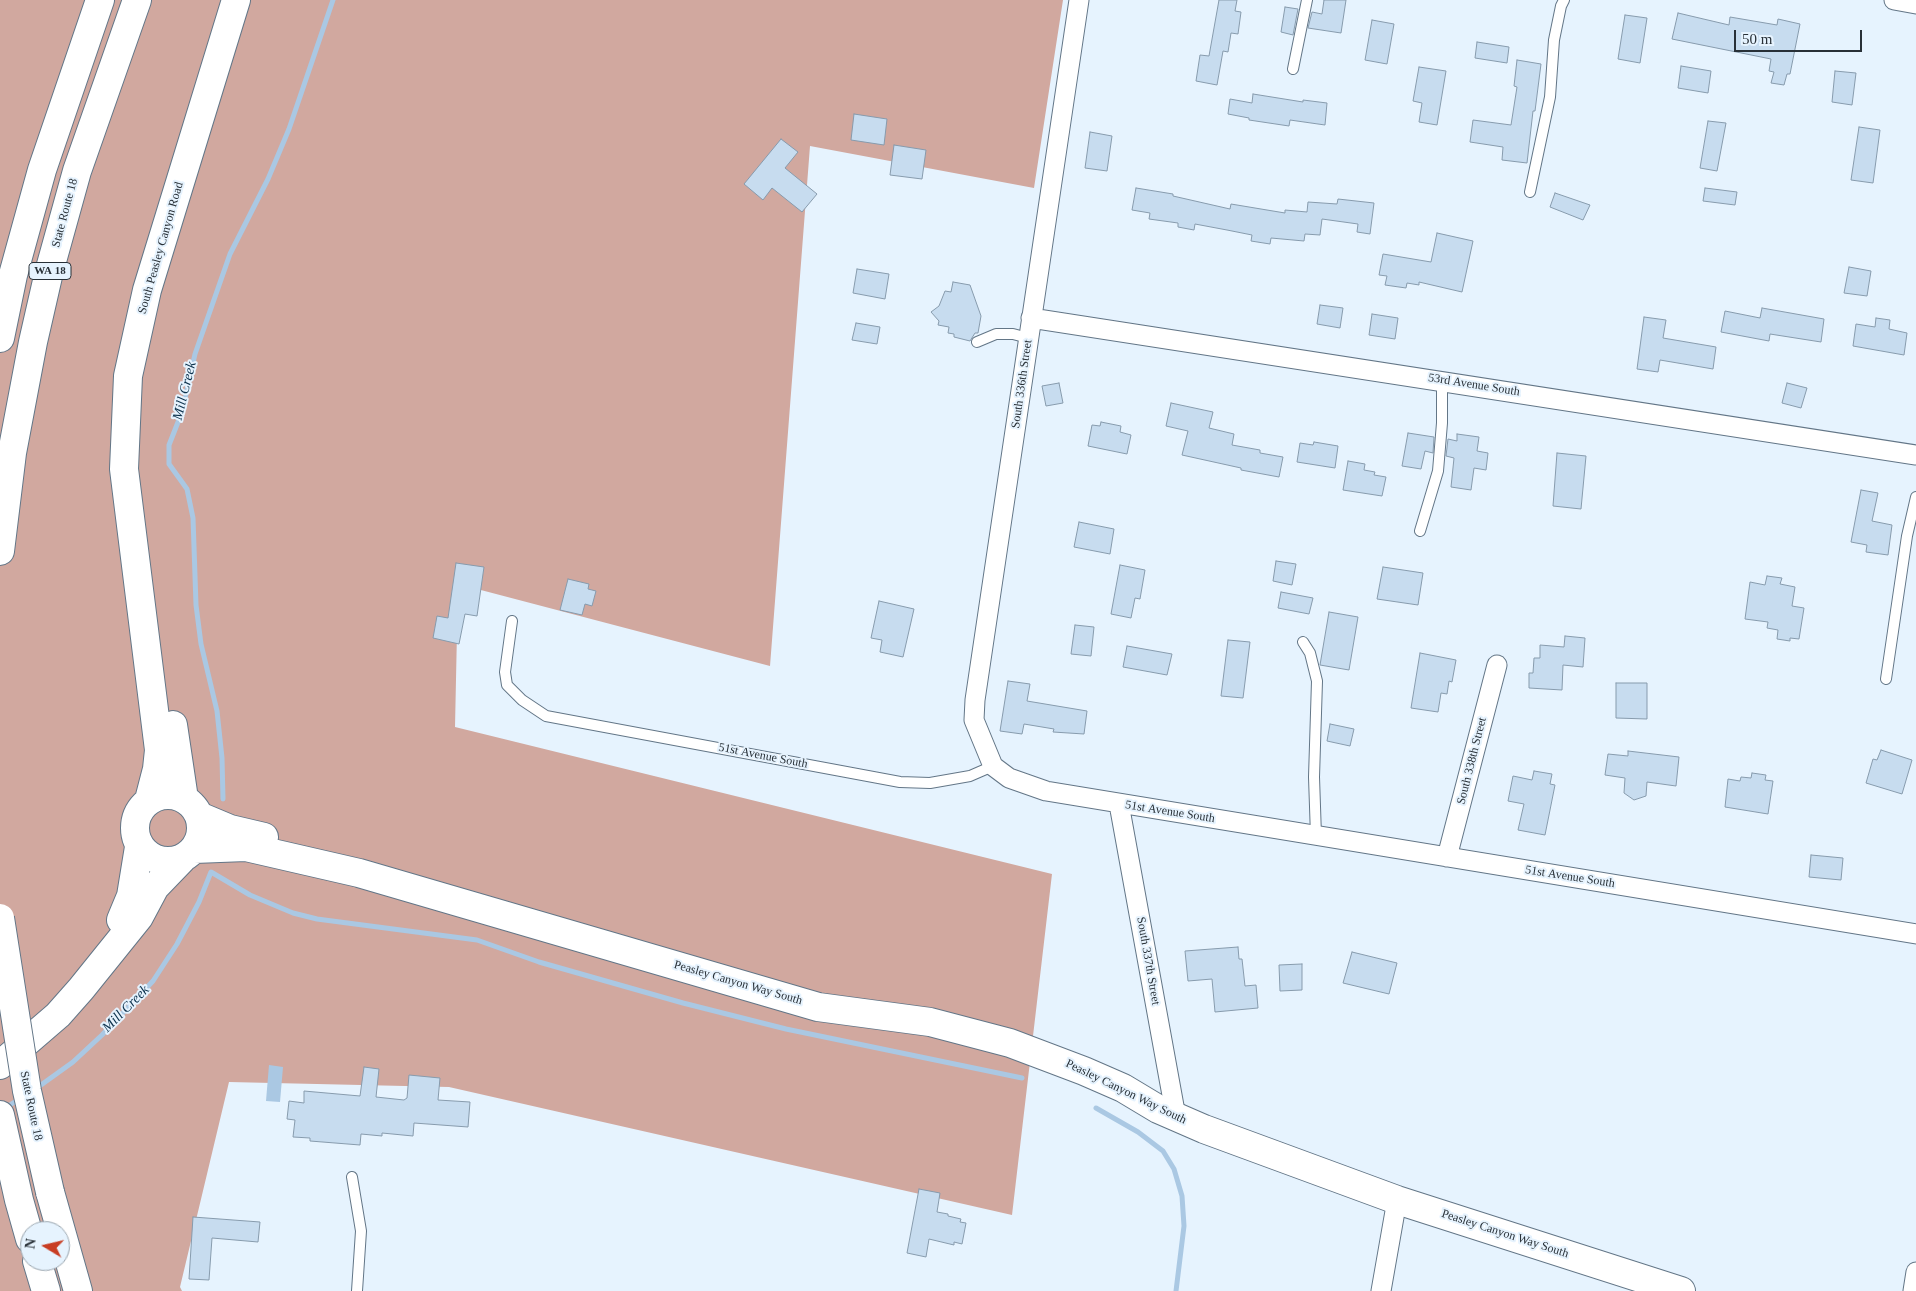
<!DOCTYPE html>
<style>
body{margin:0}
#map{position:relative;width:1916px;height:1291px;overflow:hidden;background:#e6f3fe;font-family:Georgia,serif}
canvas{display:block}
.north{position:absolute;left:20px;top:1221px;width:50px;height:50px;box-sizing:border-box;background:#e6f3fe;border:1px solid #9aa5ae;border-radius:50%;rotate:279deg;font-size:14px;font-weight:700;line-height:20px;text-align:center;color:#283037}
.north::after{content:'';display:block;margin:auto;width:18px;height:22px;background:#c83d23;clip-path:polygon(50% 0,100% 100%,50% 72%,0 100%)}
.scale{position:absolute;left:1734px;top:30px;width:128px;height:22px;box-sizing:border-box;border:2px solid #283037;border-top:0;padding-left:6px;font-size:15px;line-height:18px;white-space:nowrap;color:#283037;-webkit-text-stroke:4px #e6f3fe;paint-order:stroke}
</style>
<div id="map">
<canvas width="1916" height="1291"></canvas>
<div class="north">N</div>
<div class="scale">50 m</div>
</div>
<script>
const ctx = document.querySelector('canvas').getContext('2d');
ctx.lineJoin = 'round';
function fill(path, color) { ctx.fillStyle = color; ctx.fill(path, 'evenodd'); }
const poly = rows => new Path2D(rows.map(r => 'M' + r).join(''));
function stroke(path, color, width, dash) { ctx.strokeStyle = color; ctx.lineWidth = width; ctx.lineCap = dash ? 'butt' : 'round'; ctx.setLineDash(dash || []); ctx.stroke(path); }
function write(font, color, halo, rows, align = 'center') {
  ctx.font = font + ' Georgia,serif'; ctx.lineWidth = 4; ctx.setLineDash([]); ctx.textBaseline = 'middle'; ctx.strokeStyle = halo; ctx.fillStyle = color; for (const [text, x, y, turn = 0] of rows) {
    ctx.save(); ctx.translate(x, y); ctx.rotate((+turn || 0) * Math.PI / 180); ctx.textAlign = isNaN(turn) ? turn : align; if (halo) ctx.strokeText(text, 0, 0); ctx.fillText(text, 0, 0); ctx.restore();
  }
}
const forest = poly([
 [0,0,1063,0,1034,188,810,146,770,666,458,584,455,727,1052,874,1012,1215,449,1087,229,1082,180,1287,182,1291,0,1291],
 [30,1231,60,1231,60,1261,30,1261]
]);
const water = poly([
 [269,1065,283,1067,280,1102,266,1101]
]);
const stream = poly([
 [223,799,222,758,217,711,201,644,196,605,193,518,187,489,169,464,169,445,182,412,195,354,230,254,268,179,289,129,333,0],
 [34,1090,73,1062,102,1035,153,981,177,944,199,902,211,872,250,895,293,913,317,919,477,940,539,962,683,1003,786,1029,1022,1078],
 [5,1108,21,1098],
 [1096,1108,1138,1132,1163,1151,1174,1169,1182,1196,1184,1226,1176,1291]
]);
const building = poly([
 [1219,0,1237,0,1235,11,1241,12,1238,34,1231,33,1228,52,1223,51,1217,85,1196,81,1200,55,1209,56,1219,0],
 [1324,0,1346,0,1341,33,1308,28,1312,12,1322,14,1324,0],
 [1285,7,1298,9,1293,35,1281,32,1285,7],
 [1678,13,1729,25,1730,17,1777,25,1778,19,1800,24,1790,74,1787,74,1784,85,1771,83,1774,72,1769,71,1771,59,1672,39,1678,13],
 [1625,15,1647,18,1640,63,1618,59,1625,15],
 [1372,20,1394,24,1387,64,1365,60,1372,20],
 [1477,42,1509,47,1507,63,1475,58,1477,42],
 [1517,60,1541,64,1535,111,1533,111,1527,163,1502,160,1503,147,1470,142,1473,120,1511,125,1517,87,1514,86,1517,60],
 [1681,66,1711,71,1708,93,1678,88,1681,66],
 [1419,67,1446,71,1437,125,1419,122,1422,103,1413,101,1419,67],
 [1835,71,1856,73,1852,105,1832,102,1835,71],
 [1253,94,1303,102,1303,100,1327,103,1325,125,1290,120,1289,126,1249,120,1249,118,1228,114,1230,99,1252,103,1253,94],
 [854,114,887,119,884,145,851,140,854,114],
 [1708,121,1726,123,1717,171,1700,168,1708,121],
 [1859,127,1880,130,1873,183,1851,180,1859,127],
 [1090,132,1112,136,1107,171,1085,168,1090,132],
 [781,139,798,152,785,168,817,194,802,212,772,188,763,200,744,184,781,139],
 [894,145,926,150,922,179,890,175,894,145],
 [1136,188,1173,194,1173,196,1230,209,1231,204,1285,213,1285,210,1307,212,1308,202,1337,204,1338,199,1374,203,1370,234,1357,232,1358,224,1322,219,1320,235,1305,234,1304,241,1271,238,1270,244,1251,241,1252,235,1227,230,1195,224,1194,230,1178,227,1178,223,1149,219,1150,213,1132,210,1136,188],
 [1705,188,1737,192,1735,205,1703,201,1705,188],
 [1555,193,1590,205,1583,220,1550,207,1555,193],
 [1437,233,1473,241,1462,292,1419,282,1419,285,1407,283,1406,288,1385,285,1387,276,1379,275,1383,254,1431,262,1437,233],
 [1849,267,1871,271,1867,296,1844,293,1849,267],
 [857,269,889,274,885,299,853,293,857,269],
 [953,282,970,285,981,316,978,333,975,333,970,341,954,337,954,334,948,333,949,327,938,325,939,321,931,312,939,306,945,291,951,292,953,282],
 [1320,305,1343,308,1340,328,1317,324,1320,305],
 [1762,308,1824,319,1821,342,1770,334,1769,341,1721,332,1725,311,1760,318,1762,308],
 [1372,314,1398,318,1395,339,1369,335,1372,314],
 [1644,317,1666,320,1663,338,1716,347,1713,369,1660,360,1658,372,1637,369,1644,317],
 [1876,318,1890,320,1889,329,1907,333,1904,355,1853,346,1856,324,1875,327,1876,318],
 [856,323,880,327,877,344,852,340,856,323],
 [1059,383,1063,403,1046,406,1042,386,1059,383],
 [1787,383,1807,388,1801,408,1782,403,1787,383],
 [1171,403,1213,412,1209,428,1234,434,1232,445,1260,450,1260,453,1283,457,1279,477,1241,470,1241,468,1182,455,1188,431,1166,426,1171,403],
 [1101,422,1121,426,1120,432,1131,435,1127,454,1088,446,1092,425,1100,426,1101,422],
 [1408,433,1434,437,1433,453,1425,451,1421,469,1402,466,1408,433],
 [1457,434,1479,437,1477,451,1488,453,1486,470,1474,468,1471,490,1451,487,1454,458,1446,456,1448,439,1457,441,1457,434],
 [1314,442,1338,446,1335,468,1297,462,1300,443,1313,445,1314,442],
 [1557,453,1586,456,1581,509,1553,506,1557,453],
 [1348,461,1365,464,1364,470,1375,472,1374,475,1386,477,1382,496,1343,490,1348,461],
 [1861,490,1878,493,1872,521,1892,525,1888,555,1866,552,1867,545,1851,542,1861,490],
 [1079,522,1114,529,1110,554,1074,547,1079,522],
 [1276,561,1296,564,1292,585,1273,581,1276,561],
 [456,563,484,567,477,616,465,614,459,644,433,638,437,616,448,618,456,563],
 [1120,565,1145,570,1140,599,1135,598,1131,618,1111,614,1120,565],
 [1383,567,1423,573,1418,605,1377,599,1383,567],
 [1767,576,1782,578,1780,584,1795,587,1792,606,1804,608,1799,639,1790,638,1790,641,1777,639,1778,630,1767,628,1768,622,1745,619,1750,582,1765,585,1767,576],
 [568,579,589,584,588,589,596,591,592,606,585,604,582,615,560,610,568,579],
 [1281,592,1313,598,1309,614,1278,608,1281,592],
 [879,601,914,609,903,657,880,652,882,640,871,638,879,601],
 [1329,612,1358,617,1349,670,1320,665,1329,612],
 [1075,625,1094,627,1091,656,1071,654,1075,625],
 [1565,636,1585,638,1583,667,1563,665,1562,690,1529,688,1529,673,1533,673,1534,658,1540,658,1540,645,1564,647,1565,636],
 [1228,640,1250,642,1243,698,1221,696,1228,640],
 [1127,646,1172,654,1167,675,1123,667,1127,646],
 [1420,653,1456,660,1452,682,1449,681,1447,694,1441,693,1438,712,1411,708,1420,653],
 [1008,681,1030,684,1027,701,1087,711,1084,734,1053,732,1054,729,1024,724,1022,734,1000,731,1008,681],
 [1616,683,1647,683,1647,719,1616,718,1616,683],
 [1330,724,1354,729,1350,746,1327,741,1330,724],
 [1881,750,1912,760,1902,794,1866,783,1873,759,1877,760,1881,750],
 [1628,751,1679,757,1676,786,1647,782,1646,796,1634,800,1624,793,1625,778,1605,775,1608,754,1628,756,1628,751],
 [1534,771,1552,774,1550,784,1555,785,1545,835,1518,830,1524,804,1508,801,1513,776,1532,780,1534,771],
 [1752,773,1766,775,1765,780,1773,781,1768,814,1725,807,1728,779,1740,781,1741,777,1751,778,1752,773],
 [1811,855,1843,858,1841,880,1809,877,1811,855],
 [1238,947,1239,959,1242,959,1245,986,1256,985,1258,1008,1215,1012,1212,979,1188,981,1185,951,1238,947],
 [1352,952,1397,963,1389,994,1343,983,1352,952],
 [1302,964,1302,990,1280,991,1279,965,1302,964],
 [364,1067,379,1069,376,1097,404,1100,407,1098,409,1075,440,1078,438,1100,470,1102,468,1127,414,1123,413,1136,382,1133,382,1136,361,1134,360,1145,310,1141,310,1138,293,1137,295,1120,287,1119,289,1101,304,1103,304,1091,360,1096,364,1067],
 [919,1189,940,1193,937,1212,948,1214,948,1216,961,1219,960,1222,966,1223,962,1244,954,1242,954,1245,929,1239,926,1257,907,1253,919,1189],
 [193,1217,260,1222,258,1242,212,1238,209,1280,189,1279,193,1217]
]);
const lane = poly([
 [1293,69,1307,0],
 [1530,192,1550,97,1554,40,1561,6,1564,0],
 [977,342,996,334,1013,334,1028,338],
 [1420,531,1438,471,1442,423,1442,380],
 [512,621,505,672,507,685,522,700,546,716,900,782,930,783,970,776,993,766],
 [1303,642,1310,653,1317,681,1314,777,1316,836],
 [1886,679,1907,536,1916,497],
 [352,1177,361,1231,357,1291]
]);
const street = poly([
 [1079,0,975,700,974,720,993,766,1009,778,1046,791,1916,934],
 [1894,0,1916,4],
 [1031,318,1916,455],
 [1119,804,1176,1117],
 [1447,857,1497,665],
 [1381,1291,1397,1200],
 [1913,1291,1916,1272]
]);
const secondary = poly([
 [173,725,184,799],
 '135 828a33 33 0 1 1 66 0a33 33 0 1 1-66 0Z',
 [149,800,157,769,159,750,124,469,128,376,147,290,236,0],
 [199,816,230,829,264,837],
 [194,849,246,847,359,873,818,1007,930,1022,1010,1043,1084,1071,1123,1088,1158,1109,1204,1129,1397,1200,1681,1291],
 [121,920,131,896,139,847],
 [0,1065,58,1015,81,989,139,917,155,887,182,859]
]);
const highway = poly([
 [0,338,13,275,42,170,100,0],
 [0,551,12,453,33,342,49,272,77,171,137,0],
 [0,1115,19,1200,30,1239],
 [50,1192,78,1291],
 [37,1261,46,1291]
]);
const highwayBridge = poly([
 [0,918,27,1091,50,1192]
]);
const shields = [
 [50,271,42]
];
const shieldNames = [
 ["WA 18",50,271]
];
const streetNames = [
 ["State Route 18",65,213,-75],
 ["South Peasley Canyon Road",161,248,-74],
 ["South 336th Street",1022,384,-82],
 ["53rd Avenue South",1474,385,9],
 ["51st Avenue South",763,756,11],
 ["South 338th Street",1472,761,-76],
 ["51st Avenue South",1170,812,9],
 ["51st Avenue South",1570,877,9],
 ["South 337th Street",1148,961,80],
 ["Peasley Canyon Way South",738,983,16],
 ["Peasley Canyon Way South",1126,1092,26],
 ["State Route 18",31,1106,78],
 ["Peasley Canyon Way South",1505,1234,18]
];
const waterNames = [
 ["Mill Creek",185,391,-76],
 ["Mill Creek",126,1009,-45]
];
fill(forest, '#d1a89f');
fill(water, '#aac8e3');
stroke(stream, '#aac8e3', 5);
fill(building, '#c7dcef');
stroke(building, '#879bad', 1);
stroke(lane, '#637687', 12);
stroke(street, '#637687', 21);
stroke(secondary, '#637687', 30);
stroke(highway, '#637687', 30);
stroke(lane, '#fff', 10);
stroke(street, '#fff', 19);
stroke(secondary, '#fff', 28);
stroke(highway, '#fff', 28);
stroke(highwayBridge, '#637687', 30, []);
stroke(highwayBridge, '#fff', 28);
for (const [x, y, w] of shields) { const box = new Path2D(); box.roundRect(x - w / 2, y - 8.5, w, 17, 4); ctx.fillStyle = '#e6f3fe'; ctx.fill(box); stroke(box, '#283037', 1); }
write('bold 11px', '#283037', null, shieldNames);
write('12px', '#283037', '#e6f3fe', streetNames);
write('italic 14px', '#0c314c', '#e6f3fe', waterNames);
</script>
